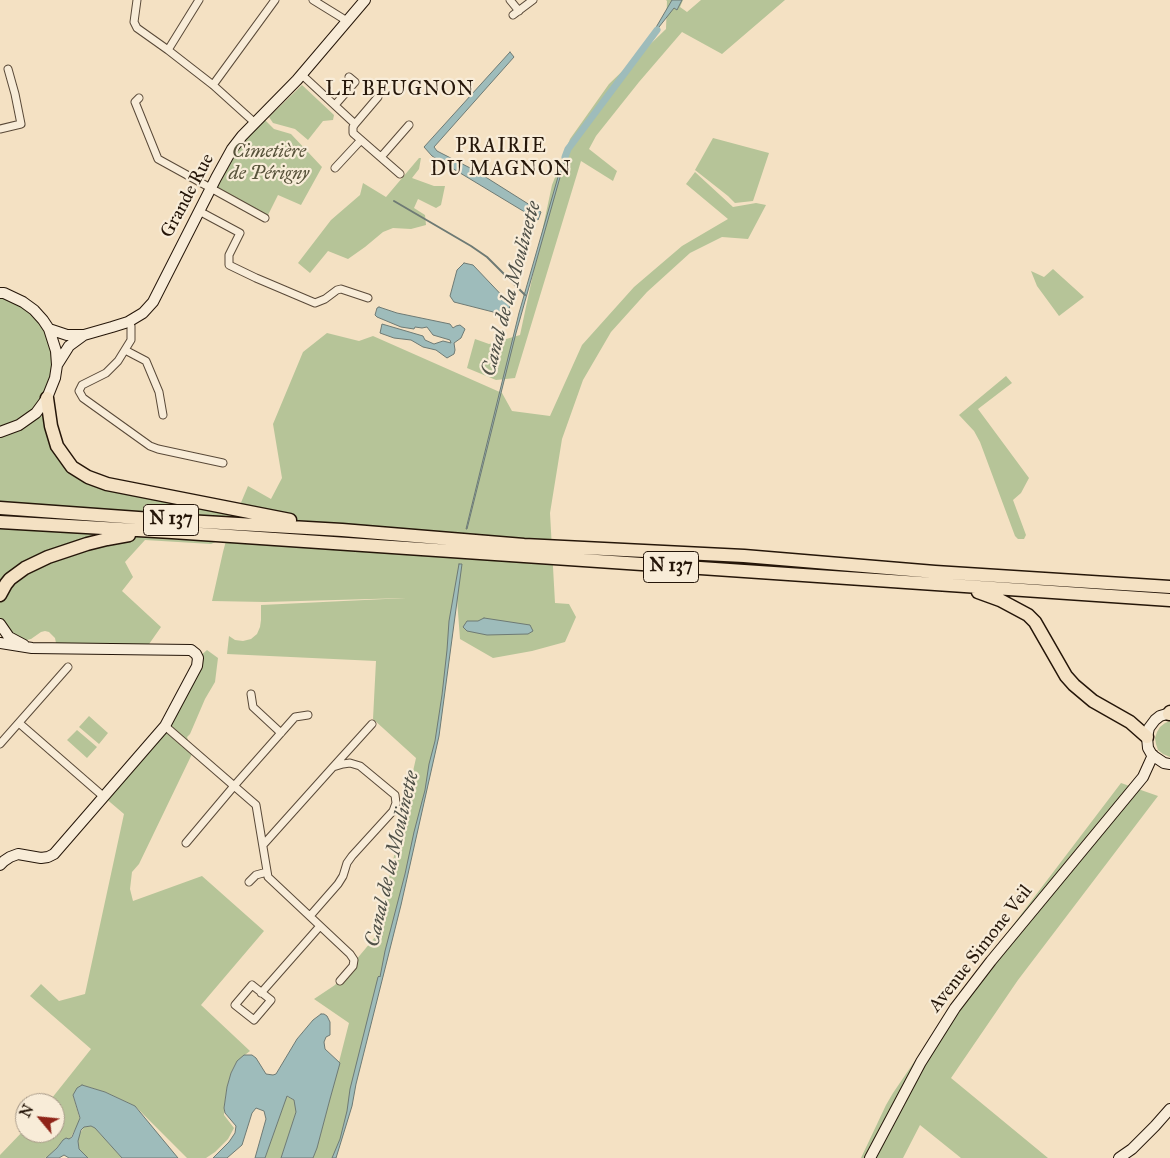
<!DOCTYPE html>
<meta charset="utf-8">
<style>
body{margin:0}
#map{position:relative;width:1170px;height:1158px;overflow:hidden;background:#f4e1c3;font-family:"IM FELL Great Primer",serif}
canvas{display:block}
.north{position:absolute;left:15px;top:1093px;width:50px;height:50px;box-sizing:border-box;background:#f8ecd8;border:1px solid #a49685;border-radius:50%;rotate:298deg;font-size:14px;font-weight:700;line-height:20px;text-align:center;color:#251609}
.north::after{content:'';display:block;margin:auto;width:18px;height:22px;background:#8f2418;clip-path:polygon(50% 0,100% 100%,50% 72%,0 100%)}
</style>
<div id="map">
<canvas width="1170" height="1158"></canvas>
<div class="north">N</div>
</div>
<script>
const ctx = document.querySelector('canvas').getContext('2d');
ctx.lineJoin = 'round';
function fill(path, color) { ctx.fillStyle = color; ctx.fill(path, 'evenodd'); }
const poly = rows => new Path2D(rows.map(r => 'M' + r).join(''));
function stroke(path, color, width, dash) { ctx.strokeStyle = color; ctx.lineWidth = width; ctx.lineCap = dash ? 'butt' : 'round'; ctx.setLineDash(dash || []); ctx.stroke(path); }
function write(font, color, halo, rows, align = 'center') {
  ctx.font = font + ' "IM FELL Great Primer",serif'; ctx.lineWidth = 4.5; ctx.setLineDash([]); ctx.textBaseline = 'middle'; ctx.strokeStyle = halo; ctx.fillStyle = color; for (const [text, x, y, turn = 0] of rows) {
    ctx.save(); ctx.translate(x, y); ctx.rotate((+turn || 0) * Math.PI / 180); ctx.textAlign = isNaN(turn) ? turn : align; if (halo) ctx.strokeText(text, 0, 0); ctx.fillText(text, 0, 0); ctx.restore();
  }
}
const green = poly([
 [666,0,683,0,680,7,687,12,701,0,785,0,722,54,682,32,639,82,596,136,589,149,617,171,613,181,581,161,515,378,496,380,467,368,475,339,489,344,520,335,552,185,570,139,609,84,666,29,667,1],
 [302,85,334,115,333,120,323,121,308,140,295,129,273,123,269,117],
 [263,118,274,129,291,134,322,167,301,205,278,195,268,215,217,188,242,143],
 [713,138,769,153,753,201,735,203,728,196,695,170],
 [419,158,421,158,419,169,412,178,434,186,445,186,441,205,436,208,418,199,414,208,425,215,426,225,411,229,393,228,383,232,365,247,348,259,328,251,310,273,298,263,331,220,360,195,363,183,386,197],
 [695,172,733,207,756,203,766,205,748,239,722,237,690,253,647,292,611,332,583,380,562,439,550,513,555,603,569,604,576,617,565,642,532,651,493,658,460,639,457,599,433,757,355,1084,335,1158,313,1158,319,1140,349,1023,314,999,335,985,376,936,416,758,373,719,376,661,227,654,229,636,235,640,243,641,251,639,257,634,260,627,261,620,261,605,406,598,265,602,212,601,223,552,227,537,211,544,145,540,125,562,133,577,122,591,161,627,147,647,57,648,55,638,49,632,45,631,41,632,31,639,19,642,0,622,0,293,34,310,56,351,47,398,57,446,88,477,236,510,231,524,229,531,248,486,271,499,282,478,273,424,303,352,327,333,359,341,373,336,502,393,512,411,550,416,582,345,634,287,682,246,728,219,686,184],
 [1053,269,1084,297,1059,316,1037,286,1031,271,1044,277],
 [1006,376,1012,383,978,409,1029,478,1021,493,1013,500,1026,535,1024,539,1018,539,1015,536,980,442,974,431,959,415],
 [207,650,218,658,215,682,205,699,190,734,187,737,192,754,139,864,132,872,130,889,133,901,202,876,264,931,201,1005,250,1051,237,1061,231,1073,227,1087,224,1108,224,1115,234,1128,228,1139,215,1152,206,1158,187,1158,135,1106,105,1092,82,1085,73,1095,80,1120,70,1139,65,1139,50,1155,45,1158,0,1158,0,1155,25,1129,25,1133,55,1133,55,1103,48,1103,91,1049,30,996,41,984,59,1001,85,994,124,814,104,797,165,726,198,658],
 [89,716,108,733,99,744,79,727],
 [1170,721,1170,757,1163,754,1158,750,1156,744,1155,738,1157,732,1160,727,1165,723],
 [77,730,97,747,87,758,67,740],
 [1121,783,1158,796,1018,980,951,1078,1048,1158,961,1158,920,1125,903,1158,861,1158,886,1105,893,1093,959,996],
 [286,1096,294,1100,296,1106,296,1112,287,1140,281,1158,265,1158],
 [91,1126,95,1128,122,1158,88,1158,82,1153,79,1149,78,1141,78,1137,84,1127]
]);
const water = poly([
 [672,0,682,0,677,10,674,8,659,27,653,38,568,149,516,333,467,529,466,529,519,313,566,149,651,36,672,0],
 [510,52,514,57,434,147,437,151,476,171,541,212,538,220,432,156,424,147,510,52],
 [464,263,473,265,510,304,509,311,501,314,454,302,450,296,457,270,464,263],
 [379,307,397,313,450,324,453,328,456,326,460,325,465,329,461,338,454,343,455,350,454,354,447,358,436,350,423,347,411,340,394,338,380,333,382,324,423,336,425,340,434,344,443,341,451,343,450,340,433,335,427,327,422,328,415,327,414,329,401,327,377,317,375,315,377,308,379,307],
 [459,564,462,564,439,736,401,905,356,1084,352,1106,336,1158,332,1158,340,1139,347,1111,350,1089,378,977,379,976,380,977,385,951,405,874,414,832,425,790,429,764,435,741,442,695,447,650,449,621,459,564],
 [484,618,530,625,533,631,528,634,487,635,467,631,463,627,467,621,478,621,484,618],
 [321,1014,324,1014,327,1016,330,1022,330,1035,326,1037,324,1042,325,1049,340,1063,330,1099,317,1148,313,1158,281,1158,296,1112,294,1100,287,1096,265,1158,255,1158,266,1119,264,1111,256,1108,252,1113,242,1145,227,1158,213,1158,229,1142,235,1133,236,1126,225,1113,224,1108,227,1087,231,1073,237,1061,244,1055,252,1055,256,1058,266,1074,273,1075,276,1074,297,1039,313,1020,321,1014],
 [82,1085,105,1092,135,1106,178,1158,122,1158,95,1128,91,1126,84,1127,81,1130,78,1141,79,1149,88,1158,69,1158,64,1155,59,1158,46,1158,57,1148,63,1140,66,1138,69,1139,72,1137,80,1118,73,1095,77,1088,82,1085]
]);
const stream = poly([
 [394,201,471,246,487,257,525,295]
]);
const canal = poly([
 [565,157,568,149,657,30]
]);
const street = poly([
 [137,0,134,22,137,28,168,50],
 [199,0,168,50,213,85,254,122],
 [313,0,347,21],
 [510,0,519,11],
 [513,15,533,0],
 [301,74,355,124,353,127,353,133,400,174],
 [213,85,275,0],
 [139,98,135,102,158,159,265,218],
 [335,105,355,82,349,77],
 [355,124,378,97],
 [0,129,21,124,15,94,8,69],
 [381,157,409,125],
 [335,168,361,140],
 [199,211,240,233,229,255,229,265,256,278,315,303,325,299,337,290,341,289,368,298],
 [128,322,131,326,131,340,118,361,106,373,82,385,79,391,83,398,150,446,158,449,223,463],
 [125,350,146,361,159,392,163,415],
 [251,694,253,707,281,733],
 [19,723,104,797],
 [165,726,256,805,268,877,350,954,354,960,353,966,340,981],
 [0,744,68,667],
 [333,767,372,724],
 [186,843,234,786,295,717,308,715],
 [263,845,333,767,343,764,350,763,360,766,395,795,396,803,393,811,352,856,347,863,343,876,338,884,310,916],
 [249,882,256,875,267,872],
 [252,985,271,1000,254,1020,235,1005,252,985],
 [261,993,320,926]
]);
const secondary = poly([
 [0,293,4,293,23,302,34,310,43,320,49,329,56,351,57,365,55,378,47,398,36,413,19,425,0,432],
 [49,329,67,335,84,335,112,327,128,322,143,313,153,302,216,178,232,149,242,136,297,80,365,0],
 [57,365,69,346,84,335],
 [0,624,9,637,24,645],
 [0,643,32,648,191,650,196,654,198,658,197,666,165,726,54,854,48,857,41,858,18,854,10,857,4,861,0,865],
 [1170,713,1160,716,1155,720,1149,728,1147,737,1148,748,1152,755,1164,763,1170,764],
 [870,1158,921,1062,955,1008,991,961,1143,777,1153,755],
 [1119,1158,1132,1149,1155,1126,1170,1109]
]);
const highway = poly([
 [47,398,51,426,57,446,72,467,88,477,107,484,290,520],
 [0,508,152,519,342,530,524,545,744,556,935,572,1170,587],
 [0,522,172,532,1170,600],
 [978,592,1000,600,1028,615,1035,622,1066,676,1074,685,1093,701,1130,722,1147,737],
 [0,595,6,584,10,579,25,568,48,557,87,544,107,539,129,535],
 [1169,714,1170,712]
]);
const shields = [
 [171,520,55],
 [671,567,55]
];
const shieldNames = [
 ["N 137",171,520],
 ["N 137",671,567]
];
const parkNames = [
 ["Cimetière",269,152],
 ["de Périgny",269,174]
];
const streetNames = [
 ["Grande Rue",188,196,-62],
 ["Avenue Simone Veil",981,949,-52]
];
const neighbourhoodNames = [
 ["LE BEUGNON",400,90],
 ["PRAIRIE",501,147],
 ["DU MAGNON",501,170]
];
const waterNames = [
 ["Canal de la Moulinette",512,289,-75],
 ["Canal de la Moulinette",393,859,-77]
];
fill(green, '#b6c498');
fill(water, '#9ebcbb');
stroke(water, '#6e7a74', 1);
stroke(stream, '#6e7a74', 2);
stroke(canal, '#9ebcbb', 7);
stroke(street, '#594938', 9);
stroke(secondary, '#251609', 12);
stroke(highway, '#251609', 15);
stroke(street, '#f8ecd8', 7);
stroke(secondary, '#f8ecd8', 10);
stroke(highway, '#f4e1c3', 12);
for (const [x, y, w] of shields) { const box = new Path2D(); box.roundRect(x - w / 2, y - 15.5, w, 31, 4); ctx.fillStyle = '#f8ecd8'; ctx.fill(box); stroke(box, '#251609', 1); }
write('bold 18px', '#251609', null, shieldNames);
write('italic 19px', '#58533b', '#f8ecd8', parkNames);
write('19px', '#251609', '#f8ecd8', streetNames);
ctx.letterSpacing = '1px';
write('20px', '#251609', '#f8ecd8', neighbourhoodNames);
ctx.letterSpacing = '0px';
write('italic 20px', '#4f5047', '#f8ecd8', waterNames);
</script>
